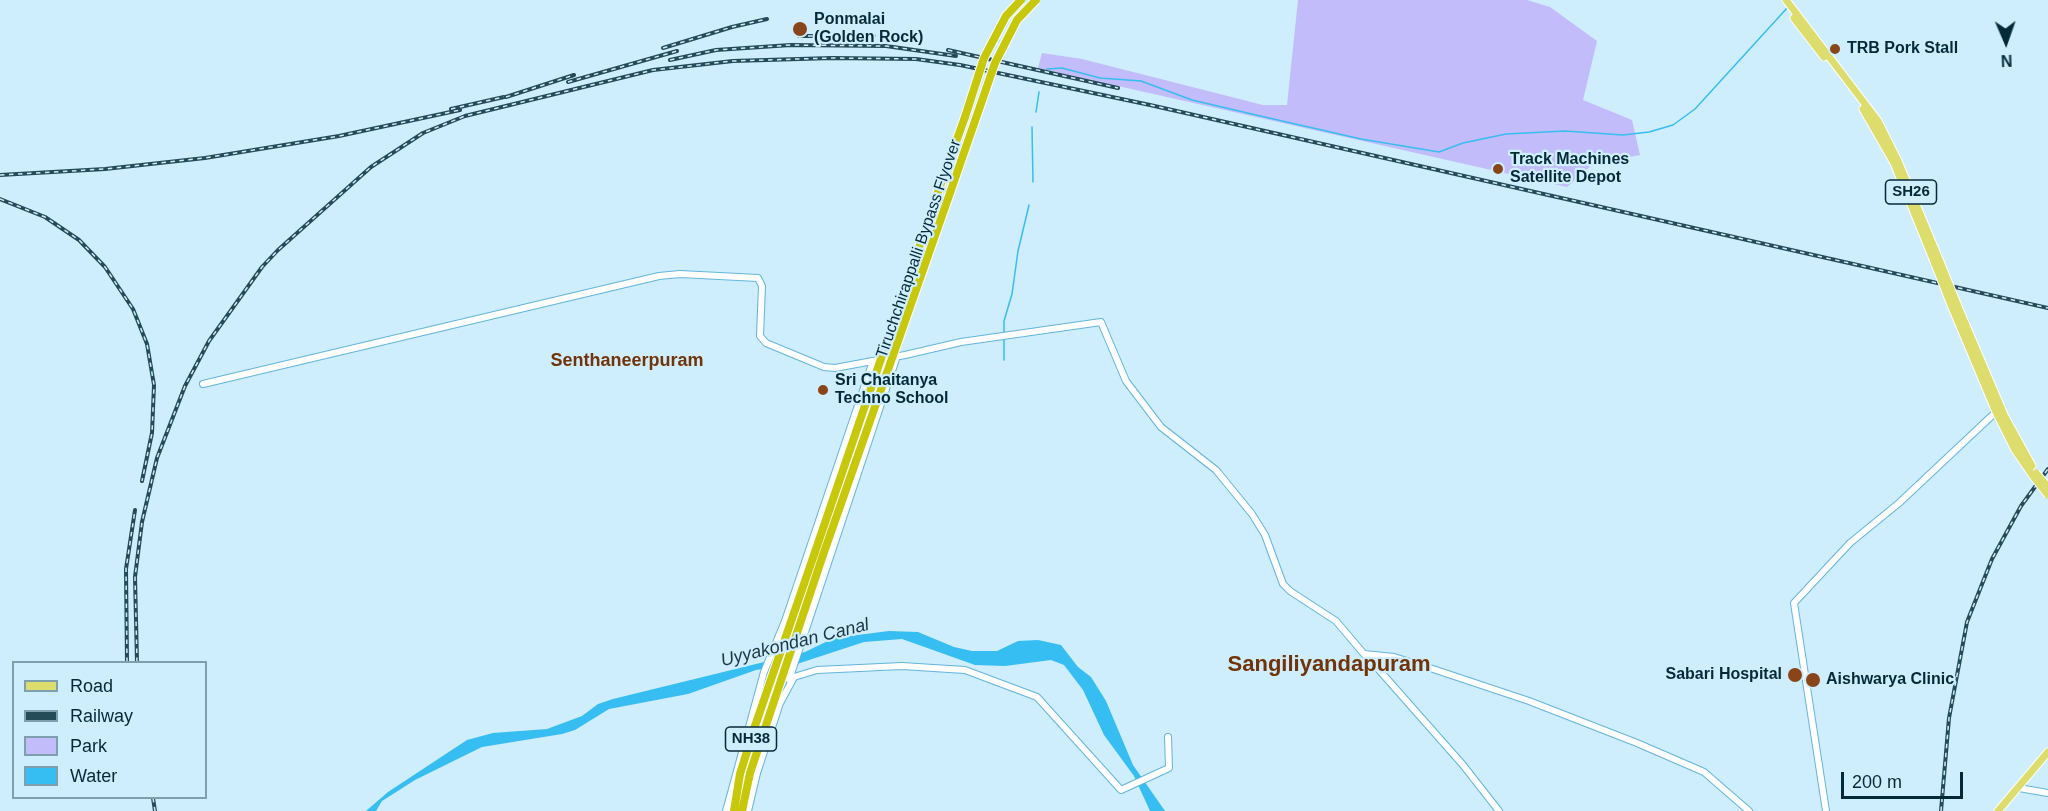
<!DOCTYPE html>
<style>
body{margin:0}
#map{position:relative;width:2048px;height:811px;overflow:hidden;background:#ceedfd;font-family:Arial,sans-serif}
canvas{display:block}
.legend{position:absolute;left:12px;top:661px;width:195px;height:138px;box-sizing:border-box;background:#ceedfd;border:2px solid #7d9fae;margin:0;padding:8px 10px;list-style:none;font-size:18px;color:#042a38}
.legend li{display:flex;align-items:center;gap:12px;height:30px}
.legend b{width:30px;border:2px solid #7d9fae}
.north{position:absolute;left:1976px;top:12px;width:60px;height:60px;-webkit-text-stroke:4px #ceedfd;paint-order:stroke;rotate:178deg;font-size:16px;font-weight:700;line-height:24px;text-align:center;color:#042a38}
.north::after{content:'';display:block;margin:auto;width:21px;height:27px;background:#042a38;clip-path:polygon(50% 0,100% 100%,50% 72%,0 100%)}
.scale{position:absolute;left:1841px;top:772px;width:122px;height:27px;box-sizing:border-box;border:3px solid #042a38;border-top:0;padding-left:8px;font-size:18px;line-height:21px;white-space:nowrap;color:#042a38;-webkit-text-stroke:4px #ceedfd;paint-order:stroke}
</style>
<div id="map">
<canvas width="2048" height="811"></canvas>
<ul class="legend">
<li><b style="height:8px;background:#dddd6d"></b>Road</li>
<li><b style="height:8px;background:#254a58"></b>Railway</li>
<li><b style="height:16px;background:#c3bcfa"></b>Park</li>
<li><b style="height:16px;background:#36bdf2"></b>Water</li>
</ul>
<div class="north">N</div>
<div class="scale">200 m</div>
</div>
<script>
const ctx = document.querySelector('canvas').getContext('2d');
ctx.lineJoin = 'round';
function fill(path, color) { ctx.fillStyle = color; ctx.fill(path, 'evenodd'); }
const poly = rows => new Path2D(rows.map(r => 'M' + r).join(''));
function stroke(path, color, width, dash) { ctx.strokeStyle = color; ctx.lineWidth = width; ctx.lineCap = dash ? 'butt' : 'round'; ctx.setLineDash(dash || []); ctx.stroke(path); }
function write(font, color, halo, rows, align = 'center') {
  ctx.font = font + ' Arial,sans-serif'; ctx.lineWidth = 4.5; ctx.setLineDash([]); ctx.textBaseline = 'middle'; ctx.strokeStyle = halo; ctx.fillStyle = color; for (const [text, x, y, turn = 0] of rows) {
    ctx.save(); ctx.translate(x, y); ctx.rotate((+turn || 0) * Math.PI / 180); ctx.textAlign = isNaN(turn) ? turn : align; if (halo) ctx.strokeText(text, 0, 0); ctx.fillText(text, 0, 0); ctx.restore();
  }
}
const green = poly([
 [1298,0,1527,0,1550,7,1597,41,1583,100,1632,120,1640,155,1593,164,1567,187,1038,68,1042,53,1082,59,1263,105,1287,105]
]);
const water = poly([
 [889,631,918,632,954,647,972,651,997,651,1018,641,1038,640,1061,645,1078,667,1091,677,1106,701,1133,765,1165,811,1150,811,1134,776,1104,735,1083,690,1064,665,1051,660,1005,666,975,665,902,639,864,642,797,664,756,670,688,694,609,709,575,730,562,734,482,747,415,780,382,801,376,811,366,811,388,792,467,740,493,733,547,729,582,716,598,704,613,699,805,652,834,638]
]);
const stream = poly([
 [1047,69,1062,68,1100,78,1141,81,1192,100,1256,115,1361,139,1439,152,1463,143,1506,134,1565,131,1623,135,1649,132,1673,125,1695,109,1788,7],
 [1036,112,1039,92],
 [1032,127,1033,182],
 [1004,333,1004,321,1012,294,1018,251,1029,205],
 [1004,360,1004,338]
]);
const secondary = poly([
 [203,384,659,276,680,274,758,278,762,286,760,336,766,343,824,367,835,368,905,355,961,342,1101,322,1126,381,1161,427,1216,470,1252,514,1265,535,1283,584,1290,591,1336,621,1364,654,1394,657,1430,668,1529,701,1637,743,1704,772,1749,811],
 [1365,654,1463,765,1499,811],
 [789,680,897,356],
 [779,705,794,677,817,670,902,666,965,670,1037,697,1121,790,1169,768,1168,737],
 [2019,788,2048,793],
 [726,811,764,672,785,621,873,361],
 [748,811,757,773,780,703],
 [1826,811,1794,603,1850,543,1899,503,1998,410]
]);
const primary = poly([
 [1786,0,1878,121,1898,161,1941,264],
 [1794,18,1824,57],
 [1863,109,1894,163,1935,264],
 [1957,304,2005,417,2032,466],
 [1951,305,1996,412,2015,450,2033,476],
 [1998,811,2048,752]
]);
const highway = poly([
 [939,189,965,117],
 [950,193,975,121],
 [734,811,740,774,755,726,815,552],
 [742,811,750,773,823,555]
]);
const rail = poly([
 [799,36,874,36],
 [663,48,732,27,767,19],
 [948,50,1118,88],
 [670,60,716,50,791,45,886,46,956,56],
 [568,82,677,51],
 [506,97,574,75],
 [451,109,504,97],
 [0,175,105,169,205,158,339,136,460,110],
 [0,199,45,217,79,240,105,267,133,309,147,344,154,385,152,433,142,481],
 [127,662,126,569,135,510],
 [137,662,135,577,142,522,157,458,185,386,209,341,262,267,278,250,371,167,423,133,465,116,653,70,733,61,832,58,916,59,960,65,1150,105,2048,308],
 [153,798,155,811],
 [1941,811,1949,718,1967,622,1992,559,2021,506,2048,469]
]);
const primaryBridge = poly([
 [1935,264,1951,305],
 [1941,264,1957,304],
 [2036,473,2048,487],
 [2033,476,2048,495]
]);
const highwayBridge = poly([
 [965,117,984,58,1006,16,1021,0],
 [975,121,995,63,1017,20,1036,0],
 [815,552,939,189],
 [823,555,950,193]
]);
const markers = [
 [800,29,8,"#894519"],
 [1835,49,6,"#894519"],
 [1498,169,6,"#894519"],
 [823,390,6,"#894519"],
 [1795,675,8,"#894519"],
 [1813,680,8,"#894519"]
];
const shields = [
 [1911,192,51],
 [751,739,51]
];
const shieldNames = [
 ["SH26",1911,192],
 ["NH38",751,739]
];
const poiNames = [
 ["Ponmalai",814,20],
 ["(Golden Rock)",814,38],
 ["TRB Pork Stall",1847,49],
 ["Track Machines",1510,160],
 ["Satellite Depot",1510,178],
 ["Sri Chaitanya",835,381],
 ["Techno School",835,399],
 ["Sabari Hospital",1782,675,"right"],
 ["Aishwarya Clinic",1826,680]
];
const streetNames = [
 ["Tiruchchirappalli Bypass Flyover",919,249,-71]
];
const neighbourhoodNames = [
 ["Senthaneerpuram",627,361]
];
const waterNames = [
 ["Uyyakondan Canal",795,643,-14]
];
const districtNames = [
 ["Sangiliyandapuram",1329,665]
];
fill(green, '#c3bcfa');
fill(water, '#36bdf2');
stroke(stream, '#36bdf2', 1.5);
stroke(secondary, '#62b5db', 8);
stroke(primary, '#fff', 9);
stroke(highway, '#fff', 10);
stroke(secondary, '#fff', 6);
stroke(primary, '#dddd6d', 7);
stroke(highway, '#c7c70c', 8);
stroke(rail, '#254a58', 4);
stroke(rail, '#ceedfd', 1.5, [4.5]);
stroke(primaryBridge, '#fff', 9, []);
stroke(highwayBridge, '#fff', 10, []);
stroke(primaryBridge, '#dddd6d', 7);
stroke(highwayBridge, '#c7c70c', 8);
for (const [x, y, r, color] of markers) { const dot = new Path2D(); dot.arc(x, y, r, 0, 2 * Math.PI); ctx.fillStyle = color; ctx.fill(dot); stroke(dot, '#ceedfd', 2); }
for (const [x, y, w] of shields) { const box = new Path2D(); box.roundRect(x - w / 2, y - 12, w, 24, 4.5); ctx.fillStyle = '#ceedfd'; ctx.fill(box); stroke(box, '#042a38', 1.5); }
write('bold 15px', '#042a38', null, shieldNames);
write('bold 16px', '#042a38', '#ceedfd', poiNames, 'left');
write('16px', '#042a38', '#ceedfd', streetNames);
write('bold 18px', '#713409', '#ceedfd', neighbourhoodNames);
write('italic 18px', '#1b3643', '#ceedfd', waterNames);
write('bold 22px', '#713409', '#ceedfd', districtNames);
</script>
